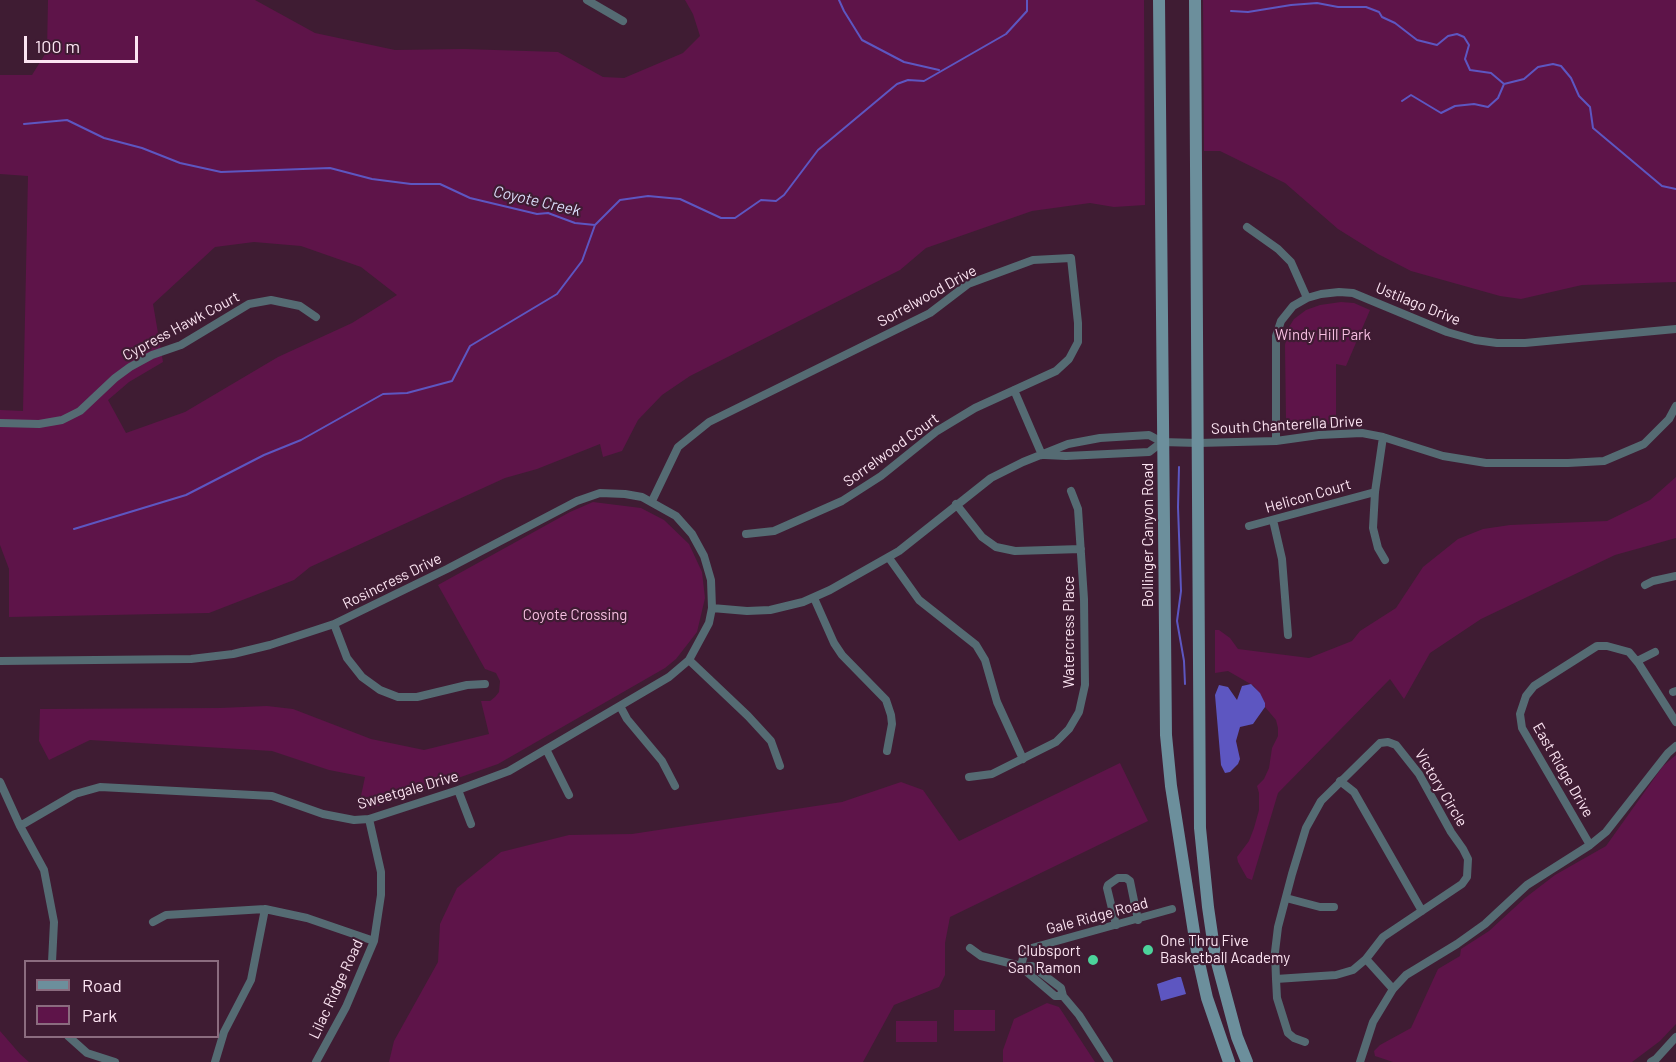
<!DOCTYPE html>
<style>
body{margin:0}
#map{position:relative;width:1676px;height:1062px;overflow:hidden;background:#3f1c33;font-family:Barlow,sans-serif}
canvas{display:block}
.legend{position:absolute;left:24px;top:960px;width:195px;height:78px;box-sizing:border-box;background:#3f1c33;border:2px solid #8b6c7f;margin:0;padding:8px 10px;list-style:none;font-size:18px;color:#fce4f2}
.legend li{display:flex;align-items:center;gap:12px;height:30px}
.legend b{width:30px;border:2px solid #8b6c7f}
.scale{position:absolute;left:24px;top:36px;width:114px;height:27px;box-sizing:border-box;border:3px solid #fce4f2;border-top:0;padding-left:8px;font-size:18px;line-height:21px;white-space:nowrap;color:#fce4f2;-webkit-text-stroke:4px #3f1c33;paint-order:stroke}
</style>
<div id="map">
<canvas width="1676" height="1062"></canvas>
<ul class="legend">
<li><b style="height:8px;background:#6c8f9c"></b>Road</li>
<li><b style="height:16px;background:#5e1449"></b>Park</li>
</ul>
<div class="scale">100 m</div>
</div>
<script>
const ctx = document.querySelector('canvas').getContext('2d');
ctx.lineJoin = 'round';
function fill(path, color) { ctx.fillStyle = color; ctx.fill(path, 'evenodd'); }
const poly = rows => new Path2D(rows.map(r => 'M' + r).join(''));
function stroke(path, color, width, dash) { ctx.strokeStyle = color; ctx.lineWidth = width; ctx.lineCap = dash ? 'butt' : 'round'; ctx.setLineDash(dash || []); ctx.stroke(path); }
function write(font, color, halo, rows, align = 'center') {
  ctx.font = font + ' Barlow,sans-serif'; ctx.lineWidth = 4.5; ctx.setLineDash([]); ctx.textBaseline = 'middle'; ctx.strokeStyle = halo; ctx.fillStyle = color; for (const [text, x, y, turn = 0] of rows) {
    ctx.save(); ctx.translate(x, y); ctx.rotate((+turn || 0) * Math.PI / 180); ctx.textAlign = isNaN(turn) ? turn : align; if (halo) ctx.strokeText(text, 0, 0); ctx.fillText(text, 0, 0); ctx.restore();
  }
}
const green = poly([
 [48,0,255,0,315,33,395,50,464,49,558,52,603,77,624,78,683,53,700,36,693,14,685,0,1144,0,1145,205,1114,207,1090,203,1032,211,926,248,900,270,690,376,662,395,638,420,622,451,603,457,600,444,537,469,505,478,310,567,294,580,209,613,9,617,9,569,0,545,0,410,23,411,28,176,0,174,0,75,32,75,47,51],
 [254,242,301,246,361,267,397,295,352,323,278,357,185,412,126,433,108,400,129,382,163,362,153,304,215,247],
 [1203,0,1676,0,1676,282,1582,285,1521,299,1500,296,1411,271,1378,254,1338,229,1285,183,1220,151,1204,151],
 [1341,302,1354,303,1370,310,1346,366,1336,364,1336,424,1289,424,1286,421,1285,345,1289,327,1294,319,1306,310,1320,305],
 [1676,477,1676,538,1615,555,1481,619,1430,653,1404,699,1390,679,1278,793,1252,880,1247,878,1238,862,1237,857,1249,841,1254,828,1259,810,1259,793,1257,786,1264,779,1269,768,1272,748,1278,736,1278,728,1276,720,1265,707,1265,703,1254,686,1228,671,1215,673,1215,630,1219,630,1230,638,1238,649,1309,658,1352,641,1360,631,1396,608,1423,567,1458,539,1483,529,1510,525,1607,521,1650,500],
 [593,502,641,508,664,520,689,544,702,572,705,598,697,632,676,659,665,668,498,764,372,808,358,810,365,777,329,770,272,751,90,740,49,760,39,741,40,709,220,708,267,706,293,709,371,739,424,750,489,734,481,701,490,701,495,697,499,692,500,681,496,673,485,669,438,585,570,512],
 [1676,755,1676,1024,1660,1041,1632,1062,1393,1062,1375,1056,1374,1051,1380,1045,1411,1028,1438,969,1460,956,1461,949,1489,931,1525,898,1555,875,1606,846,1663,766],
 [1120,763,1148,821,950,917,945,943,945,975,939,987,894,1005,863,1062,389,1062,394,1041,438,962,440,924,457,888,501,852,569,835,632,834,842,802,901,782,923,790,959,841],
 [1047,1003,1059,1007,1095,1062,1003,1062,1003,1050,1014,1019],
 [954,1010,995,1010,995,1031,954,1031],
 [896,1021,937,1021,937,1042,896,1042],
 [0,1031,20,1054,29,1062,0,1062]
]);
const water = poly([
 [1251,684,1260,693,1265,703,1265,707,1253,724,1240,727,1236,741,1240,759,1238,764,1230,772,1225,773,1221,765,1215,695,1219,685,1228,687,1237,700,1242,686],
 [1178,977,1181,977,1186,994,1161,1001,1157,984]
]);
const stream = poly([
 [839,0,844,11,862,40,904,62,939,70],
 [1231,11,1248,12,1291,5,1317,3,1338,7,1366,7,1379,12,1382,17,1395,23,1417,40,1437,45,1448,36,1457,34,1464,37,1469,45,1465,59,1470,70,1491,73,1504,84],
 [1504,84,1524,79,1538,67,1553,64,1561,66,1571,78,1579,96,1590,107,1593,128,1662,186,1676,189],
 [1402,101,1411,95,1441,113,1455,106,1474,104,1488,107,1498,98,1504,84],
 [24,124,67,120,104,138,142,148,180,163,221,172,330,168,372,179,411,184,440,184,470,198,537,214,548,213,575,223,595,225],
 [1179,467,1178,507,1181,591,1177,621,1184,661,1185,684],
 [74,529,186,495,264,455,301,440,383,394,407,393,452,381,470,346,557,294,582,261,595,225,620,200,648,196,680,199,721,218,735,218,761,200,776,201,784,195,818,150,897,84,908,80,924,81,1006,34,1027,11,1027,0]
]);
const minor = poly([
 [587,0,623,21],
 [1247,227,1278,249,1291,262,1307,298],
 [1014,390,1042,455],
 [0,423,39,424,62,420,80,411,115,378,130,367,152,355,181,345,249,304,271,300,300,306,316,317],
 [1383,437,1375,492,1373,528,1378,548,1385,560],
 [1276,441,1276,336,1281,321,1293,306,1307,298,1321,294,1339,292,1353,293,1447,332,1475,340,1497,343,1525,343,1676,329],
 [1045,455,1066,456,1149,452,1162,442],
 [652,501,678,447,709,422,930,313,968,284,1033,260,1071,258,1078,323,1078,342,1069,359,1056,371,975,408,937,431,881,476,842,501,774,531,746,534],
 [956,504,982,537,996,547,1015,551,1081,549],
 [1273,520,1282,559,1288,635],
 [1249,526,1375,492],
 [889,558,919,600,976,645,985,660,997,702,1023,759],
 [1645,585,1653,581,1676,576],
 [814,598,834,643,842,655,886,700,891,715,892,724,887,751],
 [712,608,747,611,770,610,803,602,830,590,899,551,991,478,1023,462,1068,444,1100,438,1149,435,1162,442,1198,443,1276,441,1319,435,1362,433,1383,437,1443,456,1486,463,1568,463,1604,461,1644,444,1669,419,1676,406],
 [334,624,347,658,362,677,380,690,398,697,417,697,467,685,485,684],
 [689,660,748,716,771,741,780,766],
 [0,661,191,659,233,654,270,645,334,624,447,569,577,501,600,493,625,494,642,497,676,516,692,534,704,556,711,580,712,608,709,623,689,660,669,677,509,771,458,790,369,819,354,820,323,814,272,796,100,787,75,794,20,826],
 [1637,661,1655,652],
 [1673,692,1676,691],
 [620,706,627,719,662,761,675,786],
 [546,749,569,795],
 [969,777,992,774,1056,742,1069,729,1079,712,1085,685,1084,599,1078,509,1071,491],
 [1340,781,1354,792,1422,911],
 [0,782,20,826,44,870,54,922,52,962],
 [458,790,471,824],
 [1590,845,1522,728,1520,714,1526,696,1534,686,1597,646,1607,646,1629,652,1639,664,1676,722],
 [1286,898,1320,907,1334,907],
 [153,922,166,915,265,909,307,918,374,941],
 [1116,925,1107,888,1108,885,1118,878,1126,878,1130,881,1138,920],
 [970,948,981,956,1025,967,1032,966,1061,988,1063,996,1079,1015,1109,1062],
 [1366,959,1393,989],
 [1021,966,1023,958,1028,949,1172,909],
 [1025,967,1028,973,1055,996,1063,996],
 [1276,979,1336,975,1353,970,1366,959,1383,937,1462,884,1467,877,1468,859,1463,849,1451,832,1419,774,1396,745,1388,742,1380,743,1321,801,1306,828,1292,874,1278,927,1275,952,1276,979,1277,998,1288,1033,1294,1038,1305,1042],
 [68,1036,87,1053,115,1062],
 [215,1062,224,1032,251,980,265,909],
 [316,1062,346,1007,374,941,381,895,381,872,369,819],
 [1360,1062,1373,1022,1393,989,1406,975,1457,944,1485,924,1527,885,1590,845,1606,832,1668,753,1676,746],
 [1651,1062,1656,1059,1676,1037]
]);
const secondary = poly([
 [1159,0,1166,735,1171,786,1198,958,1207,998,1229,1062],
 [1195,0,1200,828,1208,907,1215,955,1237,1037,1247,1062]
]);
const markers = [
 [1148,950,6,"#4cd39b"],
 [1093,960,6,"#4cd39b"]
];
const streetNames = [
 ["Sorrelwood Drive",927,296,-29],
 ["Ustilago Drive",1418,304,22],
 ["Cypress Hawk Court",181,326,-28],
 ["South Chanterella Drive",1287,425,-3],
 ["Sorrelwood Court",891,450,-36],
 ["Helicon Court",1308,496,-16],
 ["Bollinger Canyon Road",1148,535,-90],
 ["Rosincress Drive",392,581,-26],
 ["Watercress Place",1069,632,-90],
 ["East Ridge Drive",1563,770,60],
 ["Victory Circle",1441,788,59],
 ["Sweetgale Drive",408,790,-16],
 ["Gale Ridge Road",1097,916,-15],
 ["Lilac Ridge Road",336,989,-65]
];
const parkNames = [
 ["Windy Hill Park",1323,335],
 ["Coyote Crossing",575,615]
];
const poiNames = [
 ["One Thru Five",1160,941],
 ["Basketball Academy",1160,958],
 ["Clubsport",1081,951,"right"],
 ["San Ramon",1081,968,"right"]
];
const waterNames = [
 ["Coyote Creek",537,201,13]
];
fill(green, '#5e1449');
fill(water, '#5d56c1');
stroke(stream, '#5d56c1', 2);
stroke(minor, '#556b73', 8);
stroke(secondary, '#6c8f9c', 12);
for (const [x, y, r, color] of markers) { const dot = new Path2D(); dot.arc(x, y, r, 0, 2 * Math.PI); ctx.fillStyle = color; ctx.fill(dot); stroke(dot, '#3f1c33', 2); }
write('15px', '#fce4f2', '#3f1c33', streetNames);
write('15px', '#f7bfe1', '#3f1c33', parkNames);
write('15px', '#fce4f2', '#3f1c33', poiNames, 'left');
write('italic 16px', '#dbddfa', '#3f1c33', waterNames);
</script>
